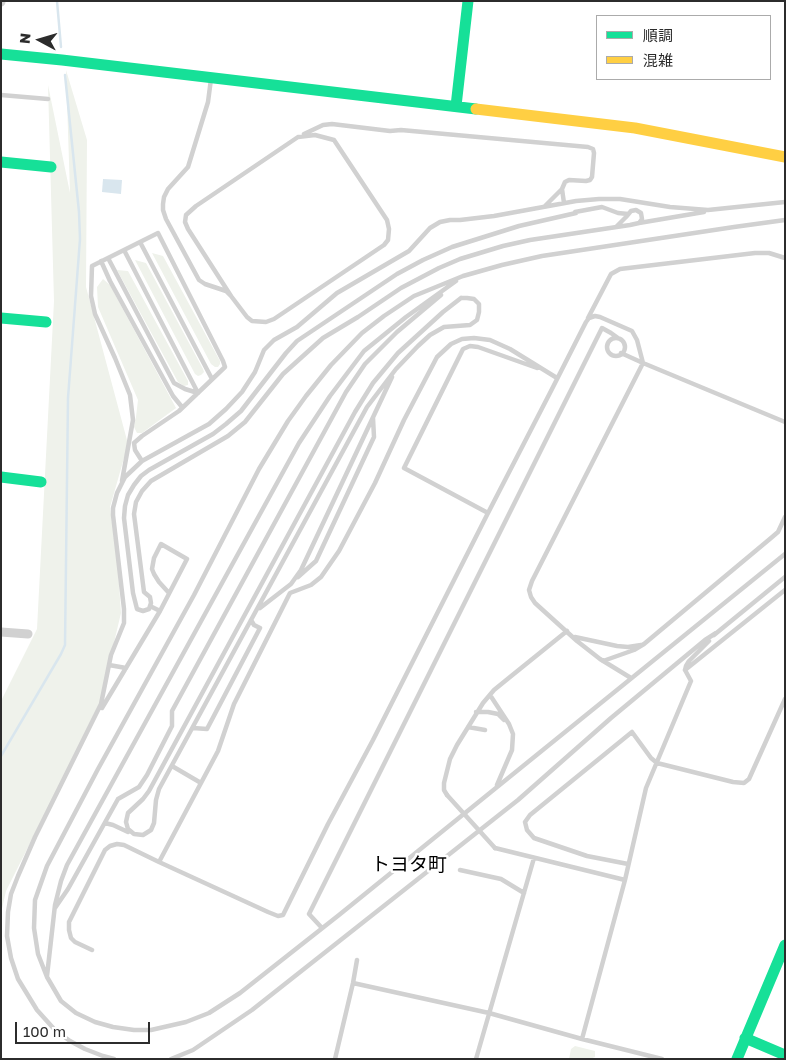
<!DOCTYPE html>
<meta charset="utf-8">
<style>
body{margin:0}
#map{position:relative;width:786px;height:1060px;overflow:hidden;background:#fff;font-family:"Golos Text","Noto Sans JP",sans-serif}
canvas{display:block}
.frame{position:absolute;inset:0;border:2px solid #2c2c2c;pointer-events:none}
.legend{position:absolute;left:596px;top:15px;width:175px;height:65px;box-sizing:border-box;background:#fff;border:1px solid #ababab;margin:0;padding:6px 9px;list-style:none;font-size:15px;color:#2c2c2c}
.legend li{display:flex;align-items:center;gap:10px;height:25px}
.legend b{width:25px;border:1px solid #ababab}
.north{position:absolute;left:15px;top:15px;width:50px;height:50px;-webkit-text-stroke:4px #fff;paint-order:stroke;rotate:276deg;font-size:14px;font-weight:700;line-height:20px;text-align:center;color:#2c2c2c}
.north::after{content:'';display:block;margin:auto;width:18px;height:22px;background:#2c2c2c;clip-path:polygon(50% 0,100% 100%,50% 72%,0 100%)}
.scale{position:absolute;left:15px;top:1022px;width:135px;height:22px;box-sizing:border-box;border:2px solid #2c2c2c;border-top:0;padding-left:6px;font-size:15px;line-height:18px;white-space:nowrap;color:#2c2c2c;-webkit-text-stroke:4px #fff;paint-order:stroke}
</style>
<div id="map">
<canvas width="786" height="1060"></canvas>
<div class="frame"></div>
<ul class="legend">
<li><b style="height:6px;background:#16e098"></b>順調</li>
<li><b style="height:6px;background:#ffcf43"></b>混雑</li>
</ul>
<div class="north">N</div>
<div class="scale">100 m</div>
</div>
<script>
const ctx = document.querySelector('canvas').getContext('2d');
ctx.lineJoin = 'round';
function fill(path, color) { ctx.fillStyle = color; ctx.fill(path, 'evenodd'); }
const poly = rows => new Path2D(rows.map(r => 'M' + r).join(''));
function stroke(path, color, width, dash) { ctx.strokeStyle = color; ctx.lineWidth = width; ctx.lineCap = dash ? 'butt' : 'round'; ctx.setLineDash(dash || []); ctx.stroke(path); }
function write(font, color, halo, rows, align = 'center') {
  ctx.font = font + ' "Golos Text","Noto Sans JP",sans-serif'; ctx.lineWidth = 5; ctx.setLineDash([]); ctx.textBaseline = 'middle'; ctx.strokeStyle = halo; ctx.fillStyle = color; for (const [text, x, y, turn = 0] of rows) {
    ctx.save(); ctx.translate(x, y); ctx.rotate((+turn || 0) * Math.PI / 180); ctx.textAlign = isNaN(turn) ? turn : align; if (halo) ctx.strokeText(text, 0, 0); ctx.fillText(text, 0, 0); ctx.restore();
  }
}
const green = poly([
 [66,70,87,140,86,287,128,444,110,507,118,570,121,613,99,706,6,891,1,913,1,701,37,629,54,301,48,85,70,193],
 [152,253,163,256,220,361,220,364,218,367,215,367,211,364],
 [135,260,146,263,203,369,204,372,201,375,198,376,195,374],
 [117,270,128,271,188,381,188,385,184,386,178,382],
 [103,279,110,285,176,408,142,433,137,433,134,427,136,417,138,400,98,307,97,287],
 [575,1046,595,1051,595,1057,590,1059,569,1059,571,1049]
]);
const water = poly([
 [103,179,122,180,121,194,102,192]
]);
const stream = poly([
 [57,1,61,47],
 [1,756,61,654,65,645,68,398,80,239,79,212,65,75]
]);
const lane = poly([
 [211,79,208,102,188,167,168,189,164,197,163,204,163,210,166,219,199,280,205,284,226,291,231,296,247,317,252,321,266,322,274,319,384,245,388,240,389,229,387,220,334,140,315,135,298,137,196,206,186,215,185,222,188,229,231,296],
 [1,95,48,99],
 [304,134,323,125,332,124,390,131,401,130,588,147,593,149,594,153,592,177,590,180,586,181,569,180,565,182,562,189,545,206],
 [562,189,564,203],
 [785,220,734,227,542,256,502,265,463,276,414,296,384,316,362,333,331,365,306,396,288,421,259,469,194,595,98,769,47,866,35,900,34,928,38,954,47,977,61,1001,76,1013,95,1022,113,1027,134,1030,151,1030,186,1022,209,1013,240,993,339,915,785,554],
 [639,223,704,212],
 [616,227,626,217,631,211,636,210,641,213,642,219,639,223,630,225,530,240,503,246,460,259,439,268,401,288,358,317,323,338,283,374,245,422,228,436,151,481,142,491,136,502,134,514,144,592,150,597,151,603,149,609,143,611,137,609,133,593,124,518,125,506,128,495,134,485,141,476,149,470,213,434,226,424,241,411,286,353,297,341,397,274,423,260,452,247,519,226,576,213,575,212,602,207,618,213,628,214],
 [140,242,212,379],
 [124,250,198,393],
 [108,258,174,383,185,389,198,393],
 [101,261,110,281,173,396,182,407],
 [461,298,467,298,474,299,479,304,479,312,477,320,470,325,444,327,430,335,418,346,396,369,367,407,159,789,156,800,154,823,151,830,143,835,134,834,128,829,126,822,128,813,143,799,149,791,355,412,373,383,398,353,443,312,461,298],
 [588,318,611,274,620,269,755,253,769,253,785,258],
 '607 347a9 9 0 1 1 18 0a9 9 0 1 1-18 0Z',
 [621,353,643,363,532,581,529,590,531,597,535,603,577,641,600,659,631,678],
 [557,378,510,349,490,340,474,338,462,339,451,344,437,357,404,420,375,483,339,551,321,577,311,585,290,593,234,704,218,751,159,862,268,912,278,916,283,915,328,824,373,740,488,513,552,389,586,322,589,318,595,316,600,317,632,331,637,340,643,363,785,422],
 [122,481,133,420,130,395,115,358,95,314,91,296,92,266,158,233,223,361,225,367,179,411,142,436,134,443,135,450,142,461],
 [488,513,404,468,463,349,470,346,478,347,537,368],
 [298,577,316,561,374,437,373,418],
 [260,608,291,584,301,570,392,377],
 [160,611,187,559,161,544,154,558,152,569,154,574,159,582,169,593],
 [714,635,785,577],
 [575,637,617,646,628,647,641,645],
 [603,661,634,650,644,644,771,538,778,532,785,517],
 [109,665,126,668],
 [685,670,785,590],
 [490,695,509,724,513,734,512,750,497,785],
 [102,708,160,611,150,606],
 [476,712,488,712,498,714,504,720],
 [468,727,485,730],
 [193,728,207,729,260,628,254,625,251,620],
 [172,766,201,783],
 [447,795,444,790,444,783,450,759,457,745,483,703,494,690,510,677,567,631],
 [105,823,113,825,128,832],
 [495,848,625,880],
 [628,864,587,856,534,838,527,830,525,822,530,815,632,732,651,758,657,763,733,782,744,783,749,779,785,699],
 [460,870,501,879,524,893],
 [55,908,68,889,118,799,139,787,147,775,172,726,172,711,346,392,365,364,397,332,441,295],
 [322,928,309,914,602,328,611,333,618,338],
 [92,950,75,942,71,938,69,930,69,922,105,850,110,846,117,844,124,845,159,862],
 [47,976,55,905,61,881,67,865,299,443,330,396,364,351,406,317,456,281],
 [353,983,489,1013,582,1039,662,1059],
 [582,1039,625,880,646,788,691,681,685,670,686,666,689,661,709,641],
 [114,1059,103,1056,85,1049,70,1041,55,1030,37,1010,18,979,11,958,7,936,8,912,11,894,18,876,35,837,101,704,111,655,124,623,124,609,113,515,113,508,117,493,125,477,142,461,209,424,226,409,242,392,255,372,264,350,274,340,297,327,337,293,409,251,430,228,440,222,450,220,460,220,494,216,576,201,599,199,620,199,670,207,708,210,785,202],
 [171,1059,193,1050,252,1010,518,800,611,718,705,640,716,633],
 [335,1059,353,983,357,960],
 [476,1059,534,858]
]);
const street = poly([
 [1,2,1,1],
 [1,632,28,634]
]);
const fast = poly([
 [1,54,62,60,476,109],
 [456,106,468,1],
 [1,162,51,167],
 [1,318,46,322],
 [1,477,41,482],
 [745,1038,785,1055],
 [737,1059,785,945]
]);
const slow = poly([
 [476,109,635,128,785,157]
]);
const laneBridge = poly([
 [447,795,495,848]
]);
const quarterNames = [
 ["トヨタ町",409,865]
];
fill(green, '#eff2eb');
fill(water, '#d9e6ee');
stroke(stream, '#d9e6ee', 2.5);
stroke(lane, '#d1d1d1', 4.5);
stroke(street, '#d1d1d1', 9);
stroke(fast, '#16e098', 11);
stroke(slow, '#ffcf43', 11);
stroke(laneBridge, '#d1d1d1', 4.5);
write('19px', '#000', '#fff', quarterNames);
</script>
